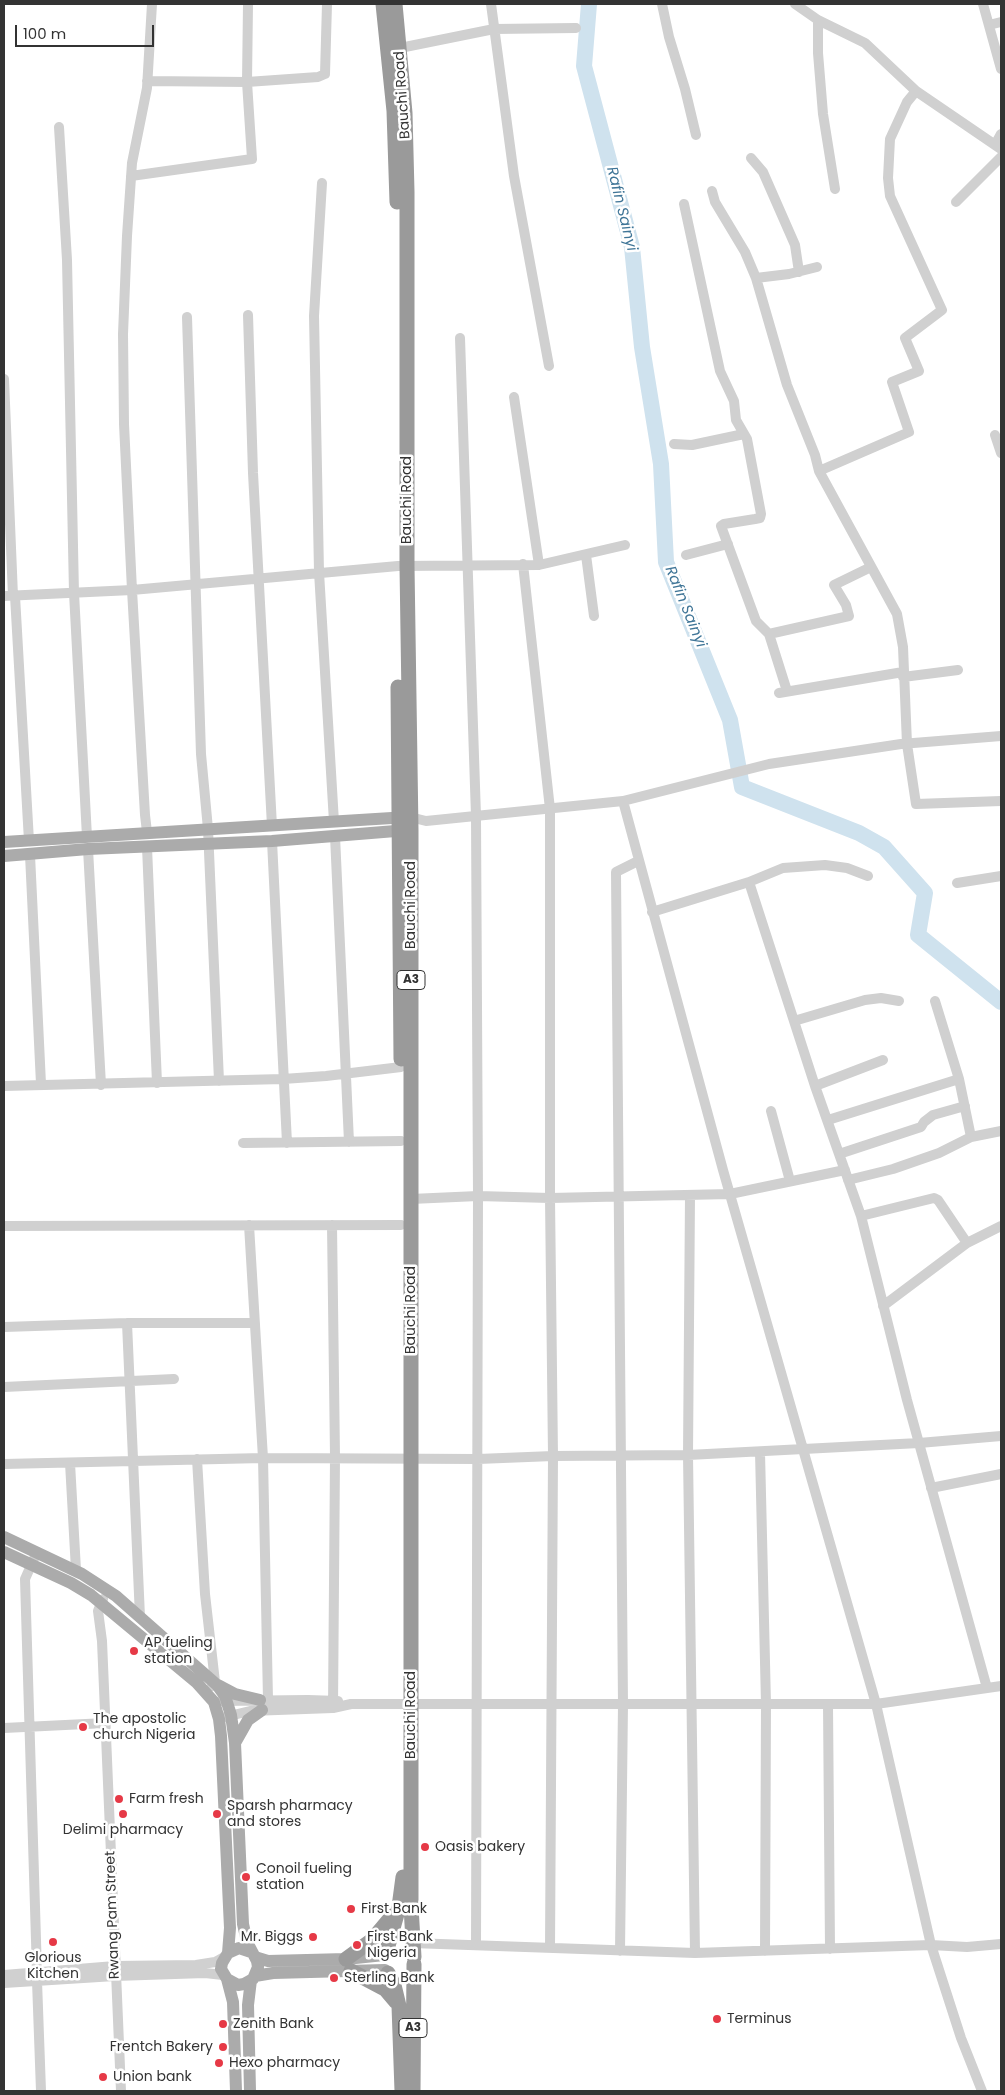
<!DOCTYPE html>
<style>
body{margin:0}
#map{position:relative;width:1005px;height:2095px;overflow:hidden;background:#fff;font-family:Poppins,sans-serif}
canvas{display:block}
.frame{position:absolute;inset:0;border:5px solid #333;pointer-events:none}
.scale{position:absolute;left:15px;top:25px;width:139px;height:22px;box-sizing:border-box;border:2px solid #333;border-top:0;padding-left:6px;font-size:15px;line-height:18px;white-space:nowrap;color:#333;-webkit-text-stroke:4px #fff;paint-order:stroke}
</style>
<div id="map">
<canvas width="1005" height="2095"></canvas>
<div class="frame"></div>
<div class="scale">100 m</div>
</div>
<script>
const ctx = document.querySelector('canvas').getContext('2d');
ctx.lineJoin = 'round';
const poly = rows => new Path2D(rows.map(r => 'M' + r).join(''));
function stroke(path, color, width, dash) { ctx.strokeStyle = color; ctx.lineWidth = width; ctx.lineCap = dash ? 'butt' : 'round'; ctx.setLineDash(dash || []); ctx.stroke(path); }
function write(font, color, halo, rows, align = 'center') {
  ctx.font = font + ' Poppins,sans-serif'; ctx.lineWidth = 5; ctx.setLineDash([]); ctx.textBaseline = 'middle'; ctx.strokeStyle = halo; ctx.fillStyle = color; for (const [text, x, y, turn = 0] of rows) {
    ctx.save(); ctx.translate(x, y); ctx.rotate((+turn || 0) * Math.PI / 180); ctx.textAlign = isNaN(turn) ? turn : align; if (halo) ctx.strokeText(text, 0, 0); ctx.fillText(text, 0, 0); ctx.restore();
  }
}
const river = poly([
 [589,4,584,66,632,247,642,347,661,464,666,562,730,720,742,787,859,833,884,847,925,893,918,935,1001,1002]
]);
const minor = poly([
 [491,4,514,176,549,366],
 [662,4,669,37,685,89,696,135],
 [795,4,818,20,865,43,916,91,1001,149],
 [983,4,1001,69],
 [818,20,818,53,823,114,835,189],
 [989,25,1001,22],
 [400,48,494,29,576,28],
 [147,81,247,82,318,77,325,74,327,4],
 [59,127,67,260,74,593,87,837],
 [995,145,1001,134],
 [751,158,763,172,795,245,799,272],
 [131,176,252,159,247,82,248,4],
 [322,183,314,316,319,572,334,822],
 [712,191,715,202,745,252,756,278,787,385,815,455,819,471,897,614,903,647,907,744,916,804,1001,801],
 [956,202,1001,157],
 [684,204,720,371,734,401,736,420,747,439,761,514,760,518,755,519,724,524,721,526,756,621,769,634,787,691],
 [756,278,789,274,817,267],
 [248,315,253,473,272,826],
 [187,317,201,754,208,829,219,1081],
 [460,338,476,816,478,1196,476,1945],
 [4,379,13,596],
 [514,397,539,565],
 [995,435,1001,453],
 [674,444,692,445,744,434],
 [819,471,909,432,892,382,919,371,905,338,942,310,890,196,888,178,890,139,907,102,916,91],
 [586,555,594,616],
 [686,555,728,544],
 [523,564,550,809,550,1198,553,1456,550,1948],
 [4,596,132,590,398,566,539,565,625,545],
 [15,596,29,841],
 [769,634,849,616,846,605,834,585,871,567],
 [903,677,958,670],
 [779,693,903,672],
 [623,801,723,1170,876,1704,931,1945,961,2038,982,2091],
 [410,817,426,821,436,820,623,801,769,764,901,744,1001,736],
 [147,832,145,815,132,590,124,424,123,334,127,236,132,163,147,88,152,4],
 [335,836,349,1142],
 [272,841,287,1143],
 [147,847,157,1083],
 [88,849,101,1085],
 [30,855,41,1084],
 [749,882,815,1086,861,1216,907,1400,987,1688],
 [957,883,1001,876],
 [652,912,749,882,783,868,825,865,847,868,868,876],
 [935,1001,959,1079,971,1137],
 [794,1021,865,1000,881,998,899,1001],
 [4,1086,283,1079,326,1076,401,1067],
 [815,1086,883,1060],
 [771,1111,790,1181],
 [828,1120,959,1079],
 [243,1143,401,1141],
 [839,1154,921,1127,924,1122,933,1115,965,1106],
 [848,1180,893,1169,939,1153,971,1137,1001,1131],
 [690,1195,688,1455,695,1953],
 [411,1199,478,1196,550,1198,730,1194,845,1170],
 [861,1216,934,1198,938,1200,967,1243],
 [249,1225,263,1458,268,1700],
 [332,1225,335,1457,333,1708],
 [4,1226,401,1225],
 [883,1306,967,1243,1001,1226],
 [127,1323,140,1617],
 [4,1327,127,1323,255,1323],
 [4,1387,174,1379],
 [760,1452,766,1704,765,1951],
 [197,1459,205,1594,215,1682,212,1686],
 [70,1463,76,1570],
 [4,1464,263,1458,478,1459,553,1456,688,1455,919,1443,1001,1436],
 [931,1488,1001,1474],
 [37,1552,25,1579,37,1973],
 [103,1599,98,1611,102,1641,121,2091],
 [220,1701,308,1700,338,1701],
 [828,1704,830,1949],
 [225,1717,250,1711,333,1708,351,1704,876,1704,1001,1686],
 [4,1728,106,1723],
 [412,1943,695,1953,931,1945,967,1947,1001,1944],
 [620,1951,623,1704,616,872,638,861],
 [4,1975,115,1966,196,1965,215,1962,224,1957],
 [37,1981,41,2091],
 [4,1983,115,1976,205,1973,223,1975]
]);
const major = poly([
 [4,842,408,817],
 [4,856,88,849,272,841,408,830],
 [4,1537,82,1574,116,1596,217,1685,225,1696,231,1715,235,1743,243,1924,247,1942,257,1961,258,1967,253,1979,244,1984,238,1985,227,1979,221,1969,222,1963,228,1953,239,1948,251,1952],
 [4,1552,71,1583,91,1595,197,1683,214,1702,219,1719,221,1736,230,1928,228,1953],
 [218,1685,235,1694,260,1700],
 [235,1743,248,1720,262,1710],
 [255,1957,268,1961,346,1959,384,1955],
 [255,1976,273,1973,385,1970],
 [227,1979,233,2002,236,2091],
 [250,2091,248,2005,251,1980]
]);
const highway = poly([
 [383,4,394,111,397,202],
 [395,4,405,113,407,192,407,566,411,830,411,1907,414,1957],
 [398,687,401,1059],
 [386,1953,399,1907,403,1877],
 [346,1959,372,1940,392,1916],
 [351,1971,385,1989,396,2002],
 [388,1973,394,1985,399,2006,402,2091],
 [413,2091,414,1964]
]);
const markers = [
 [134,1651,5,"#e63946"],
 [83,1727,5,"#e63946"],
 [119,1799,5,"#e63946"],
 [123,1814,5,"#e63946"],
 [217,1814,5,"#e63946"],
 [425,1847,5,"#e63946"],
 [246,1877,5,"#e63946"],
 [351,1909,5,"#e63946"],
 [313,1937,5,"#e63946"],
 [53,1942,5,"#e63946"],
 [357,1945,5,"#e63946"],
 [334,1978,5,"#e63946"],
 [717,2019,5,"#e63946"],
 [223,2024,5,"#e63946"],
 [223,2047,5,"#e63946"],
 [219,2063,5,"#e63946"],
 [103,2077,5,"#e63946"]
];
const shields = [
 [411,980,28],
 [413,2028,28]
];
const shieldNames = [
 ["A3",411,980],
 ["A3",413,2028]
];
const streetNames = [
 ["Bauchi Road",403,95,-94],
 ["Bauchi Road",407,500,-90],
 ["Bauchi Road",411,905,-90],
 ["Bauchi Road",411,1310,-90],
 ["Bauchi Road",411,1715,-90],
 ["Rwang Pam Street",113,1915,-92]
];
const poiNames = [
 ["AP fueling",144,1643],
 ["station",144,1659],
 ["The apostolic",93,1719],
 ["church Nigeria",93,1735],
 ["Farm fresh",129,1799],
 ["Sparsh pharmacy",227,1806],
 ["and stores",227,1822],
 ["Delimi pharmacy",123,1830,"center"],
 ["Oasis bakery",435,1847],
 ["Conoil fueling",256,1869],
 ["station",256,1885],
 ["First Bank",361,1909],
 ["Mr. Biggs",303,1937,"right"],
 ["First Bank",367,1937],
 ["Nigeria",367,1953],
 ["Glorious",53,1958,"center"],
 ["Kitchen",53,1974,"center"],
 ["Sterling Bank",344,1978],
 ["Terminus",727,2019],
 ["Zenith Bank",233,2024],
 ["Frentch Bakery",213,2047,"right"],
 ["Hexo pharmacy",229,2063],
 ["Union bank",113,2077]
];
const waterNames = [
 ["Rafin Sainyi",621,209,76],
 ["Rafin Sainyi",685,607,68]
];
stroke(river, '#cfe2ee', 16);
stroke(minor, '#d0d0d0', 10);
stroke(major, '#ababab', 12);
stroke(highway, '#9a9a9a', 15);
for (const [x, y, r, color] of markers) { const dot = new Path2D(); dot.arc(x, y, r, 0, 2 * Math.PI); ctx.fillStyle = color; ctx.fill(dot); stroke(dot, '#fff', 2); }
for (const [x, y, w] of shields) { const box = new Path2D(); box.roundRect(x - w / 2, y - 9.5, w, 19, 4); ctx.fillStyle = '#fff'; ctx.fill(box); stroke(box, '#333', 1); }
write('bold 12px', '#333', null, shieldNames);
write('14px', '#333', '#fff', streetNames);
write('14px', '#333', '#fff', poiNames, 'left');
write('italic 15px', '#3f7597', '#fff', waterNames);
</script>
